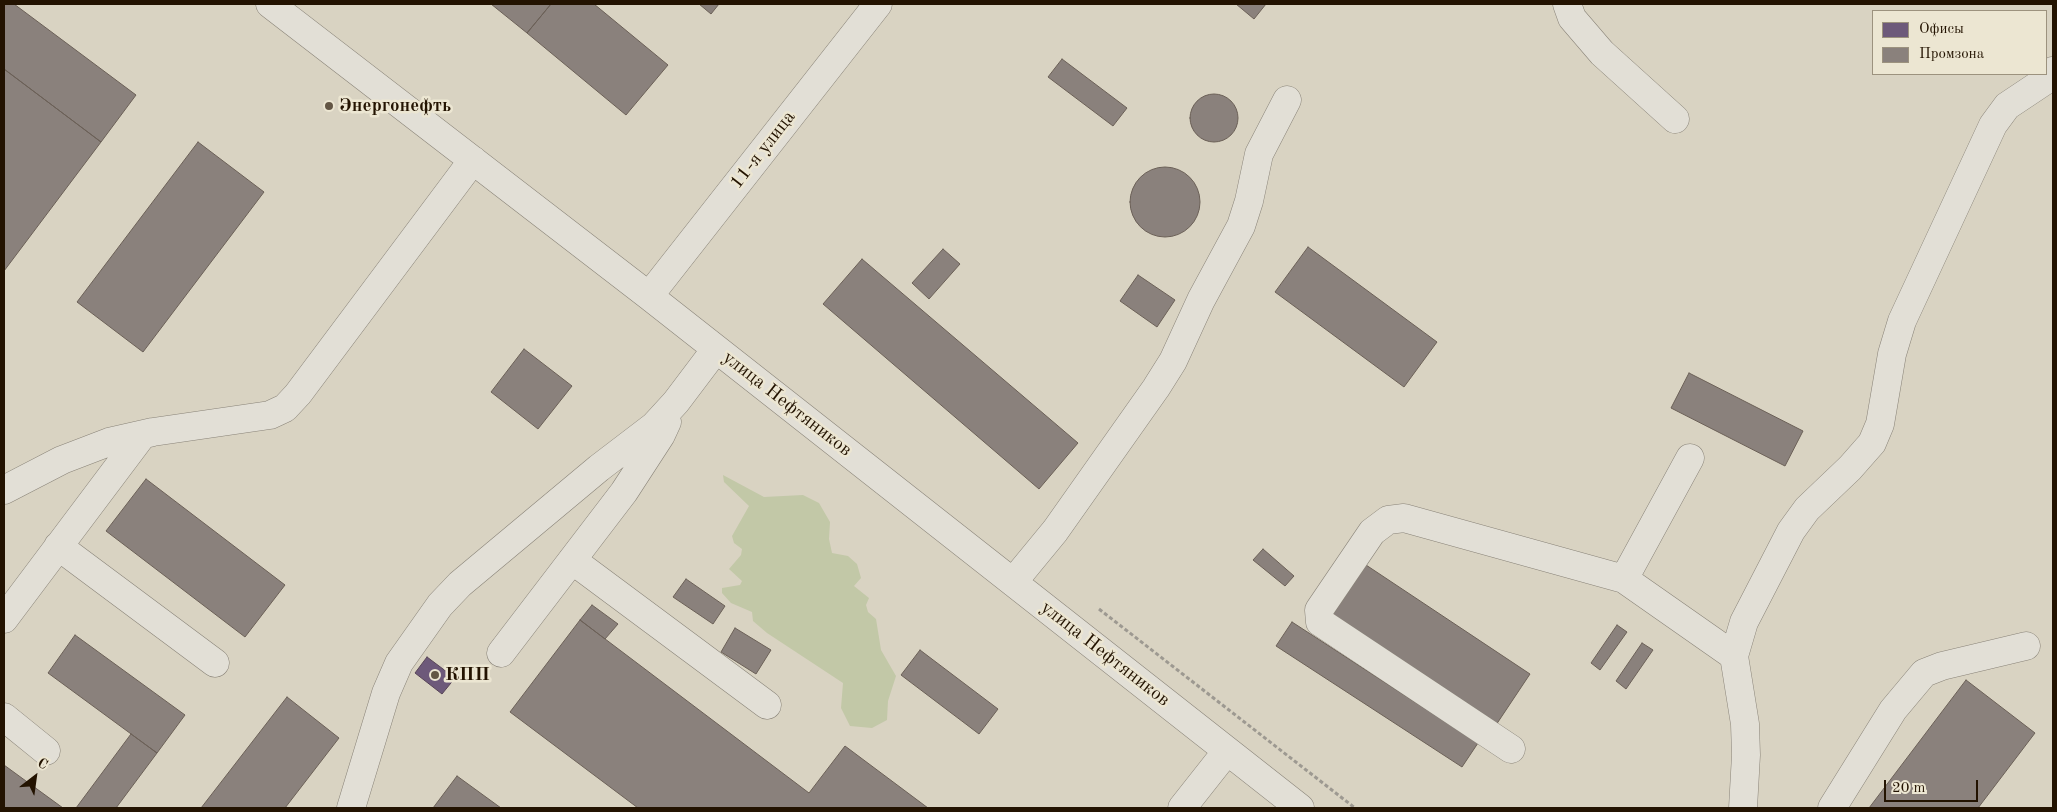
<!DOCTYPE html>
<meta charset="utf-8">
<style>
body{margin:0}
#map{position:relative;width:2057px;height:812px;overflow:hidden;background:#d9d3c2;font-family:"Old Standard TT",serif}
canvas{display:block}
.frame{position:absolute;inset:0;border:5px solid #231301;pointer-events:none}
.legend{position:absolute;left:1872px;top:10px;width:175px;height:65px;box-sizing:border-box;background:#ece6d2;border:1px solid #9c927e;margin:0;padding:6px 9px;list-style:none;font-size:15px;color:#231301}
.legend li{display:flex;align-items:center;gap:10px;height:25px}
.legend b{width:25px;border:1px solid #9c927e}
.north{position:absolute;left:10px;top:752px;width:50px;height:50px;-webkit-text-stroke:4px #ece6d2;paint-order:stroke;rotate:30deg;font-size:14px;font-weight:700;line-height:20px;text-align:center;color:#231301}
.north::after{content:'';display:block;margin:auto;width:18px;height:22px;background:#231301;clip-path:polygon(50% 0,100% 100%,50% 72%,0 100%)}
.scale{position:absolute;left:1884px;top:780px;width:94px;height:22px;box-sizing:border-box;border:2px solid #231301;border-top:0;padding-left:6px;font-size:15px;line-height:18px;white-space:nowrap;color:#231301;-webkit-text-stroke:4px #ece6d2;paint-order:stroke}
</style>
<div id="map">
<canvas width="2057" height="812"></canvas>
<div class="frame"></div>
<ul class="legend">
<li><b style="height:14px;background:#6d597a"></b>Офисы</li>
<li><b style="height:14px;background:#8a817c"></b>Промзона</li>
</ul>
<div class="north">С</div>
<div class="scale">20 m</div>
</div>
<script>
const ctx = document.querySelector('canvas').getContext('2d');
ctx.lineJoin = 'round';
function fill(path, color) { ctx.fillStyle = color; ctx.fill(path, 'evenodd'); }
const poly = rows => new Path2D(rows.map(r => 'M' + r).join(''));
function stroke(path, color, width, dash) { ctx.strokeStyle = color; ctx.lineWidth = width; ctx.lineCap = dash ? 'butt' : 'round'; ctx.setLineDash(dash || []); ctx.stroke(path); }
function write(font, color, halo, rows, align = 'center') {
  ctx.font = font + ' "Old Standard TT",serif'; ctx.lineWidth = 5; ctx.setLineDash([]); ctx.textBaseline = 'middle'; ctx.strokeStyle = halo; ctx.fillStyle = color; for (const [text, x, y, turn = 0] of rows) {
    ctx.save(); ctx.translate(x, y); ctx.rotate((+turn || 0) * Math.PI / 180); ctx.textAlign = isNaN(turn) ? turn : align; if (halo) ctx.strokeText(text, 0, 0); ctx.fillText(text, 0, 0); ctx.restore();
  }
}
const green = poly([
 [723,475,764,497,803,495,819,503,830,522,829,539,832,553,848,556,857,564,861,578,854,586,869,598,866,605,868,612,876,619,881,650,896,676,888,701,887,720,872,728,850,726,841,708,843,683,767,633,753,621,752,612,731,603,722,593,722,588,740,585,742,581,729,569,741,555,742,549,734,543,732,536,749,506,724,482]
]);
const offices = poly([
 [427,657,455,678,442,694,415,673,427,657]
]);
const industry = poly([
 [4,4,14,4,136,95,101,142,4,69,4,4],
 [491,4,551,4,527,33,491,4],
 [551,4,594,4,668,65,626,115,527,33,551,4],
 [699,4,719,4,711,14,699,4],
 [1236,4,1266,4,1254,19,1236,4],
 [1062,59,1127,108,1113,126,1048,77,1062,59],
 [4,69,101,142,4,271,4,69],
 '1190 118a24 24 0 1 1 48 0a24 24 0 1 1-48 0Z',
 [198,142,264,192,143,352,77,302,198,142],
 '1130 202a35 35 0 1 1 70 0a35 35 0 1 1-70 0Z',
 [1308,247,1437,342,1404,387,1275,292,1308,247],
 [943,249,960,264,929,299,912,283,943,249],
 [862,259,1078,443,1039,489,823,304,862,259],
 [1138,275,1175,300,1157,327,1120,301,1138,275],
 [524,349,572,386,538,429,491,392,524,349],
 [1689,373,1803,431,1785,466,1671,408,1689,373],
 [146,479,285,585,245,637,106,531,146,479],
 [1263,549,1294,576,1285,586,1253,560,1263,549],
 [1363,563,1530,674,1496,725,1329,614,1363,563],
 [686,579,725,606,713,624,673,597,686,579],
 [592,605,618,624,605,639,580,620,592,605],
 [580,620,809,793,845,746,928,808,638,808,510,712,580,620],
 [1292,622,1478,743,1462,767,1276,646,1292,622],
 [1617,625,1627,632,1600,670,1591,663,1617,625],
 [735,628,771,650,756,674,721,652,735,628],
 [75,635,185,715,157,753,48,673,75,635],
 [1642,643,1653,650,1626,689,1616,681,1642,643],
 [920,650,998,709,979,734,901,675,920,650],
 [1966,680,2035,733,1978,808,1869,808,1966,680],
 [287,697,339,738,285,808,201,808,287,697],
 [131,734,157,753,116,808,76,808,131,734],
 [4,765,63,808,4,808,4,765],
 [457,776,501,808,433,808,457,776]
]);
const path = poly([
 [1099,609,1355,808]
]);
const minor = poly([
 [270,4,649,296,1300,808],
 [1567,4,1572,18,1602,53,1675,119],
 [649,296,878,4],
 [4,490,62,460,109,442,153,432,270,415,285,408,298,394,473,160],
 [58,546,215,663],
 [572,560,767,705],
 [1624,579,1690,458],
 [1013,582,1055,531,1156,388,1173,361,1201,300,1241,226,1249,201,1259,154,1287,100],
 [4,619,143,434],
 [501,653,624,492,661,435,667,422],
 [4,717,46,751],
 [1511,749,1320,622,1319,610,1372,532,1388,520,1404,518,1624,579,1734,656],
 [351,808,386,693,399,663,440,605,460,584,599,468,654,426,676,402,716,349],
 [1182,808,1227,751],
 [1743,808,1746,755,1745,724,1734,656,1744,622,1791,531,1807,509,1850,468,1872,443,1880,424,1892,354,1902,321,1993,125,2007,106,2046,80,2053,71],
 [1832,808,1893,710,1924,673,1942,666,2026,646]
]);
const markers = [
 [329,106,5,"#635645"],
 [435,675,5,"#635645"]
];
const poiNames = [
 ["Энергонефть",339,106],
 ["КПП",445,675]
];
const streetNames = [
 ["11-я улица",763,150,-52],
 ["улица Нефтяников",787,404,38],
 ["улица Нефтяников",1105,654,38]
];
fill(green, '#c2c8a7');
fill(offices, '#6d597a');
stroke(offices, '#574456', 1);
fill(industry, '#8a817c');
stroke(industry, '#6b6057', 1);
stroke(minor, '#898378', 29);
stroke(path, '#9d9991', 3, [4, 2.5]);
stroke(minor, '#e2dfd6', 28);
for (const [x, y, r, color] of markers) { const dot = new Path2D(); dot.arc(x, y, r, 0, 2 * Math.PI); ctx.fillStyle = color; ctx.fill(dot); stroke(dot, '#ece6d2', 2); }
write('bold 19px', '#231301', '#ece6d2', poiNames, 'left');
write('19px', '#231301', '#ece6d2', streetNames);
</script>
